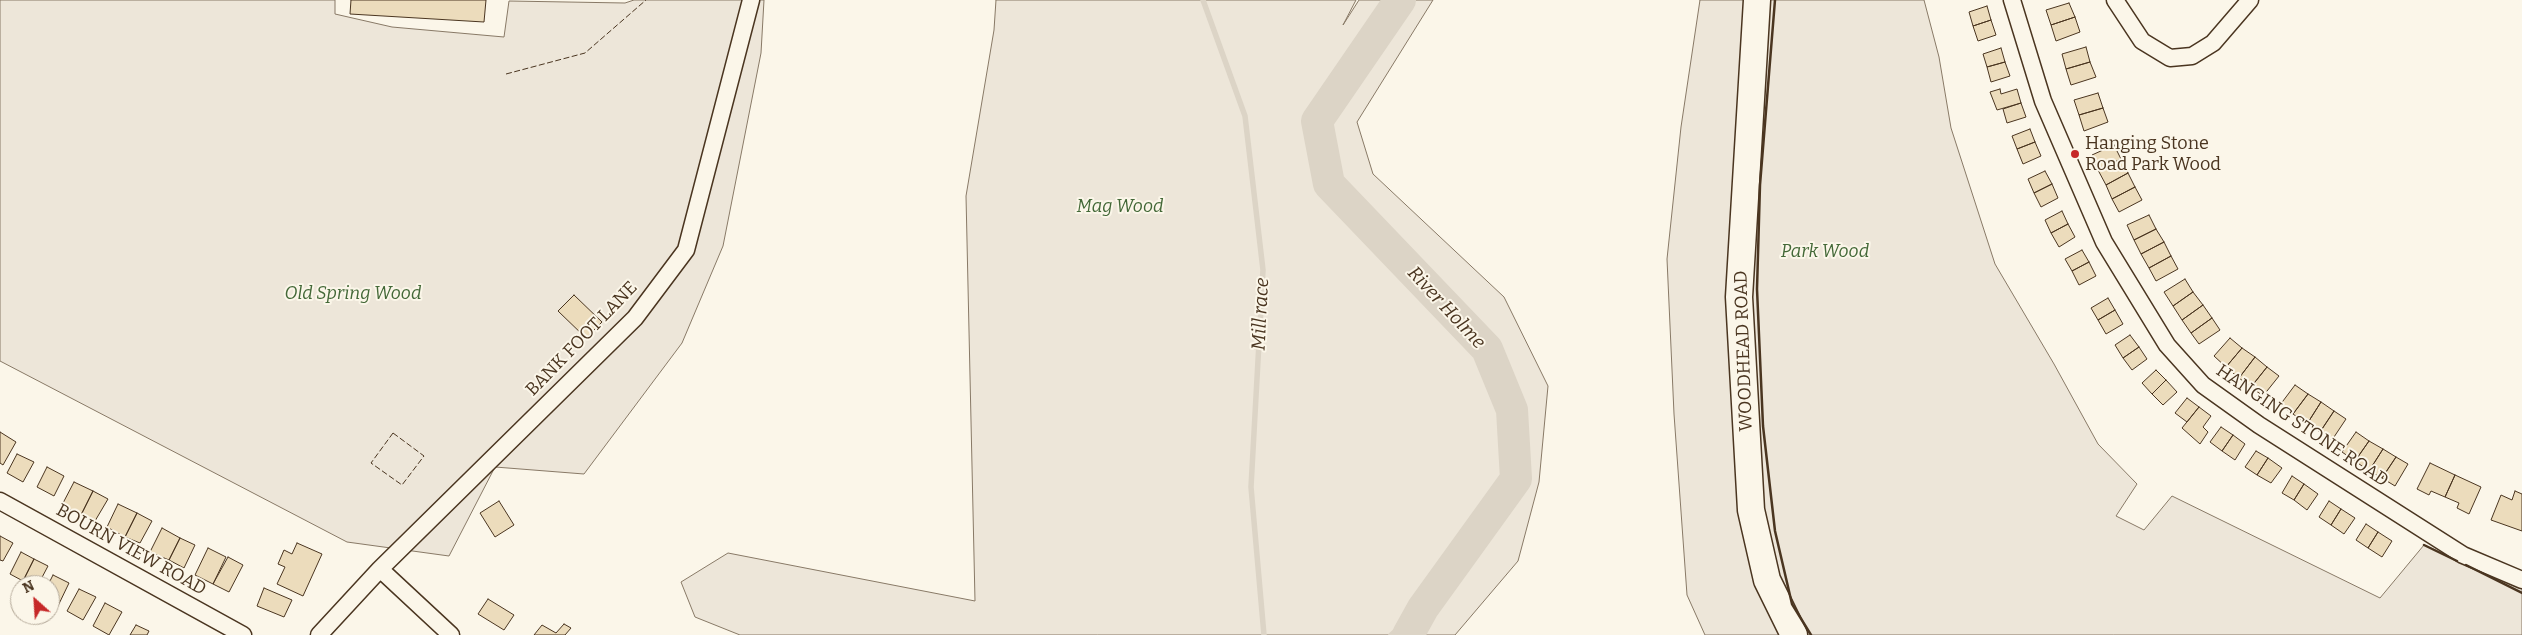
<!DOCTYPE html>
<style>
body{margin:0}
#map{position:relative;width:2522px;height:635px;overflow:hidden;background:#fbf6e9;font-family:Bitter,serif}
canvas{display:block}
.north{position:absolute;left:10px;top:575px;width:50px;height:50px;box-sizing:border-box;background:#fbf6e9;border:1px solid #b4a999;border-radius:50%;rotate:334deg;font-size:14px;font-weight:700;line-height:20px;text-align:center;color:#4a3520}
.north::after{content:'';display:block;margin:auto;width:18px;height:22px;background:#c62828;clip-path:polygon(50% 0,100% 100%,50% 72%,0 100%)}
</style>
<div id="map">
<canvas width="2522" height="635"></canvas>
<div class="north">N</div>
</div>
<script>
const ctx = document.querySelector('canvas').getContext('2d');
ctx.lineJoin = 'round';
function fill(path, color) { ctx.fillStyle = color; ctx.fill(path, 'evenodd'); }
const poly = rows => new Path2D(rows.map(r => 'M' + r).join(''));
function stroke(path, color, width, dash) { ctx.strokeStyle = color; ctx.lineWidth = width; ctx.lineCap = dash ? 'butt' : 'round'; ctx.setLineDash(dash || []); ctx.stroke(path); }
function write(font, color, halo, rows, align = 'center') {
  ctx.font = font + ' Bitter,serif'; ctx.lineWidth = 4; ctx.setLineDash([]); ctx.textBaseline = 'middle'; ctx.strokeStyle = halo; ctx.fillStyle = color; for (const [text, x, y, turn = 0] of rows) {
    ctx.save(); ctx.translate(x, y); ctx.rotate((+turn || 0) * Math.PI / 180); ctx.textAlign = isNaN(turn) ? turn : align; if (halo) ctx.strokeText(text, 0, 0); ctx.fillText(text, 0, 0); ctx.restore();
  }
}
const green = poly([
 [0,0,335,0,335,14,392,27,504,37,509,1,625,3,634,0,764,0,761,53,723,246,682,343,584,474,495,467,449,556,347,542,0,361,0,0],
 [996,0,1356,0,1343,25,1359,0,1433,0,1357,122,1373,174,1504,297,1548,386,1539,482,1518,561,1455,635,740,635,695,617,681,582,728,553,975,601,966,196,994,30,996,0],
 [1700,0,1924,0,1939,57,1951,128,1995,264,2054,364,2098,444,2137,484,2116,516,2144,530,2172,496,2380,598,2424,545,2522,589,2522,635,1705,635,1687,595,1674,414,1667,259,1681,127,1700,0]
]);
const stream = poly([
 [1203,0,1245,116,1263,270,1251,487,1264,635],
 [1391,635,1423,608]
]);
const river = poly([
 [1400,0,1317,121,1329,184,1487,349,1512,410,1516,479,1423,608,1408,635]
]);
const building = poly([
 [351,0,486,0,484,22,350,14,351,0],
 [2069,3,2075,17,2051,25,2046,10,2069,3],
 [1987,6,1991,20,1973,26,1969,12,1987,6],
 [2075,17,2080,32,2056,41,2051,25,2075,17],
 [1991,20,1996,35,1978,41,1973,26,1991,20],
 [2086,47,2090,62,2066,69,2062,54,2086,47],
 [2001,48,2005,62,1987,67,1983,54,2001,48],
 [2005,62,2010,76,1991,82,1987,67,2005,62],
 [2090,62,2096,77,2071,85,2066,69,2090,62],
 [2000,89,2001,94,2017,89,2021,103,1997,110,1990,92,2000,89],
 [2098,93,2103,108,2079,115,2074,100,2098,93],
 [2021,103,2026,117,2007,123,2003,109,2021,103],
 [2103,108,2108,122,2084,131,2079,115,2103,108],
 [2030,129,2035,142,2017,149,2012,136,2030,129],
 [2035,142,2041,156,2023,164,2017,149,2035,142],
 [2114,145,2121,159,2098,170,2092,155,2114,145],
 [2121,159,2128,173,2106,185,2098,170,2121,159],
 [2045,171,2052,184,2034,193,2028,179,2045,171],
 [2128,173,2135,187,2112,199,2106,185,2128,173],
 [2052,184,2058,198,2041,207,2034,193,2052,184],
 [2135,187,2142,200,2119,212,2112,199,2135,187],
 [2062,211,2068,224,2051,233,2045,220,2062,211],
 [2149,215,2156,229,2134,240,2127,225,2149,215],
 [2068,224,2075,237,2059,247,2051,233,2068,224],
 [2156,229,2164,242,2141,254,2134,240,2156,229],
 [2164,242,2171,256,2149,268,2141,254,2164,242],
 [2082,250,2089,262,2072,271,2065,259,2082,250],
 [2171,256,2178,269,2156,281,2149,268,2171,256],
 [2089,262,2096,276,2079,285,2072,271,2089,262],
 [2185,279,2193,292,2173,306,2164,292,2185,279],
 [2193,292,2203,305,2182,320,2173,306,2193,292],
 [574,295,602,322,586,338,558,311,574,295],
 [2108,298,2115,310,2098,320,2091,308,2108,298],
 [2203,305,2212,318,2191,333,2182,320,2203,305],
 [2115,310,2123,324,2106,334,2098,320,2115,310],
 [2212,318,2220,330,2199,344,2191,333,2212,318],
 [2130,335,2139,347,2123,358,2115,345,2130,335],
 [2230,338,2242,348,2226,367,2214,356,2230,338],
 [2139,347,2147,359,2132,370,2123,358,2139,347],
 [2242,348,2255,357,2239,378,2226,367,2242,348],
 [2255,357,2267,367,2251,387,2239,378,2255,357],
 [2267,367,2279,376,2263,396,2251,387,2267,367],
 [2156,370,2166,380,2152,394,2142,383,2156,370],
 [2166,380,2177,392,2163,405,2152,394,2166,380],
 [2295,385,2308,394,2293,414,2280,405,2295,385],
 [2308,394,2321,402,2307,424,2293,414,2308,394],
 [2187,398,2199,407,2187,422,2175,413,2187,398],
 [2321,402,2334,411,2320,432,2307,424,2321,402],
 [2199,407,2211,416,2203,427,2208,432,2200,444,2182,428,2199,407],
 [2334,411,2346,419,2332,440,2320,432,2334,411],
 [2221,427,2233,435,2222,451,2210,442,2221,427],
 [0,432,16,442,3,465,0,463,0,432],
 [2356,432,2369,441,2355,461,2342,452,2356,432],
 [2233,435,2245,444,2235,460,2222,451,2233,435],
 [2369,441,2383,449,2369,471,2355,461,2369,441],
 [2383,449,2396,457,2382,478,2369,471,2383,449],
 [2256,451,2268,458,2257,475,2245,467,2256,451],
 [17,454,34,462,23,482,7,473,17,454],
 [2396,457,2408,464,2395,486,2382,478,2396,457],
 [2268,458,2282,468,2271,483,2257,475,2268,458],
 [2430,463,2455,475,2445,497,2431,491,2429,495,2417,489,2430,463],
 [47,467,64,476,54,496,37,487,47,467],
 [2455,475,2481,487,2469,514,2457,508,2459,503,2445,497,2455,475],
 [2292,476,2304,484,2294,500,2282,493,2292,476],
 [74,482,93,491,81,515,62,505,74,482],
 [2304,484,2318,494,2307,510,2294,500,2304,484],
 [93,491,108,499,95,521,81,515,93,491],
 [2515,491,2522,494,2522,531,2491,520,2501,495,2512,500,2515,491],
 [499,501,514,525,495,537,480,513,499,501],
 [2329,501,2341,509,2331,525,2319,517,2329,501],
 [118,504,137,513,125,537,107,527,118,504],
 [2341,509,2355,518,2344,534,2331,525,2341,509],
 [137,513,152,521,140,543,125,537,137,513],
 [2366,524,2378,532,2368,548,2356,540,2366,524],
 [162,528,180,538,169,560,150,552,162,528],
 [2378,532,2392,541,2382,557,2368,548,2378,532],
 [0,536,13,543,3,561,0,560,0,536],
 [180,538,195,545,184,568,169,560,180,538],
 [297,543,322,554,303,596,277,584,285,567,278,564,284,550,292,554,297,543],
 [208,548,226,557,213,584,195,575,208,548],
 [21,552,34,559,23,581,10,574,21,552],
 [228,557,243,565,229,592,213,584,228,557],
 [34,559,48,566,38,585,31,585,23,581,34,559],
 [53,575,69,583,57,608,50,604,48,585,53,575],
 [264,588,292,600,284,617,257,606,264,588],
 [79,589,96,597,83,620,67,611,79,589],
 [488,599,514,615,504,630,478,614,488,599],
 [105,603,122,612,109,635,93,626,105,603],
 [564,624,571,628,565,635,534,635,542,625,556,633,564,624],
 [136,625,149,631,147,635,130,635,136,625]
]);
const minor = poly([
 [2012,0,2043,101,2104,242,2167,345,2203,385,2259,425,2463,555,2522,580],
 [2115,0,2142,41,2170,58,2192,56,2213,43,2250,0],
 [0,501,243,635],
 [380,569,451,635],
 [319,635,380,569,635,318,686,250,751,0]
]);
const primary = poly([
 [1757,0,1739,297,1751,510,1767,580,1794,635]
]);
const fence = poly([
 [506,74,585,53,646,0],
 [393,433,424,456,402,485,371,463,393,433]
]);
const wall = poly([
 [1775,0,1760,185,1757,289,1763,426,1775,531,1792,604,1811,635],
 [2424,545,2457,561],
 [2466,565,2522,593]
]);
const markers = [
 [2075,154,5,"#c62828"]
];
const poiNames = [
 ["Hanging Stone",2085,144],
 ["Road Park Wood",2085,165]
];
const parkNames = [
 ["Mag Wood",1120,207],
 ["Park Wood",1825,252],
 ["Old Spring Wood",353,294]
];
const streetNames = [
 ["BANK FOOT LANE",582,339,-46],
 ["WOODHEAD ROAD",1744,351,-92],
 ["HANGING STONE ROAD",2302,426,34],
 ["BOURN VIEW ROAD",131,550,29]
];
const waterNames = [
 ["River Holme",1446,308,47],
 ["Mill race",1261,314,-87]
];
fill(green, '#ede6d9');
stroke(green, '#887966', 1);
stroke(stream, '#dcd4c6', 5.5);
stroke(river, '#dcd4c6', 32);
fill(building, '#ecdcbc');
stroke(building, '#4a3520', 1);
stroke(minor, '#4a3520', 19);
stroke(primary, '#4a3520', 29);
stroke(minor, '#fbf6e9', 16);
stroke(primary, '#fbf6e9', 26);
stroke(fence, '#4a3520', 1, [6, 2.5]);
stroke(wall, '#4a3520', 2.5);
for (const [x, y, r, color] of markers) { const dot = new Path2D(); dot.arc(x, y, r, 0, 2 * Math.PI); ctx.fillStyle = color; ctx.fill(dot); stroke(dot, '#fbf6e9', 2); }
write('18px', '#4a3520', '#fbf6e9', poiNames, 'left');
write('italic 18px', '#436837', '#fbf6e9', parkNames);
write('18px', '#4a3520', '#fbf6e9', streetNames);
write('italic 19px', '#4a3520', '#fbf6e9', waterNames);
</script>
